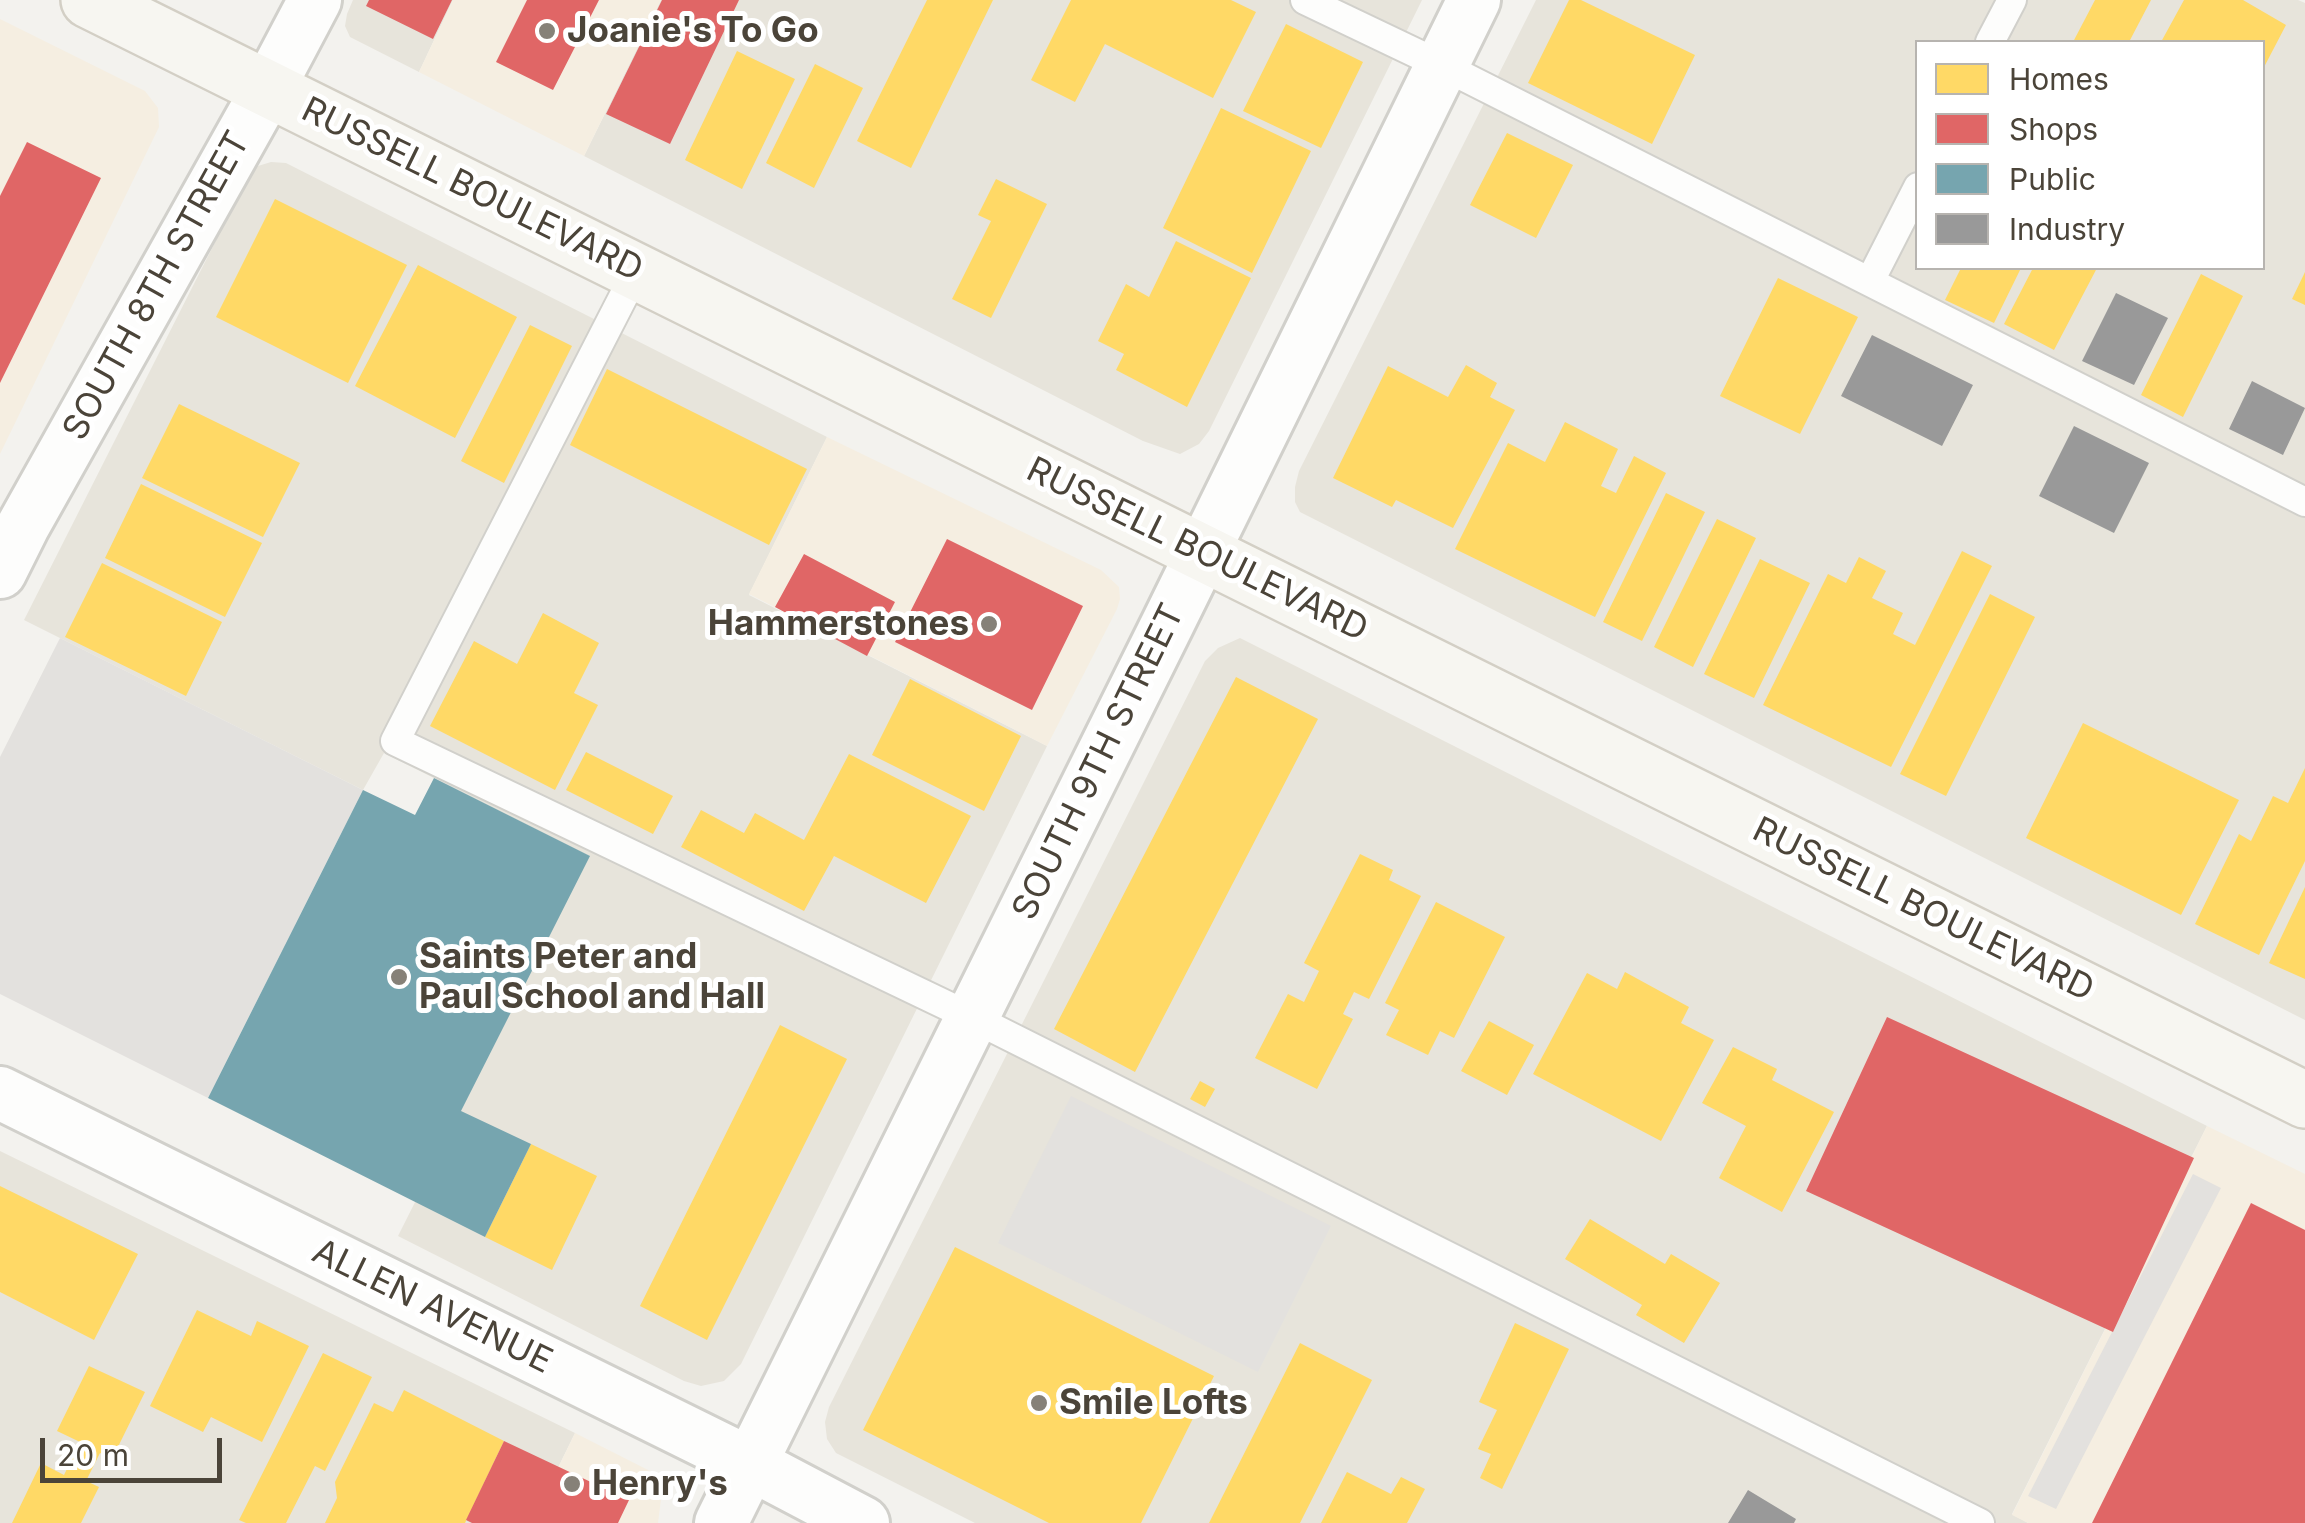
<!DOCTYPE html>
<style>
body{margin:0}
#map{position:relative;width:2305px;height:1523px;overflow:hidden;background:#f3f2ee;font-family:Inter,sans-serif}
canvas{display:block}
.legend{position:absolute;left:1915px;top:40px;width:350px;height:230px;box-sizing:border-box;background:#fff;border:2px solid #b7b4b0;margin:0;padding:12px 18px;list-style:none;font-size:30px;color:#4b4439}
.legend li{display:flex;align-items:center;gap:20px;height:50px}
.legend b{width:50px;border:2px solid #b7b4b0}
.scale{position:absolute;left:40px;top:1438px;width:182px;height:45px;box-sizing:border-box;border:5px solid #4b4439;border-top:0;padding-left:12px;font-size:30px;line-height:35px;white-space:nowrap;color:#4b4439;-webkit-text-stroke:8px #fff;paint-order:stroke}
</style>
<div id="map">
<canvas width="2305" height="1523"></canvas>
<ul class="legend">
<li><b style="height:28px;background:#ffd966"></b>Homes</li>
<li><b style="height:28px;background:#e06666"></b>Shops</li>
<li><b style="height:28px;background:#76a5af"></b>Public</li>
<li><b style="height:28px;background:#999"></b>Industry</li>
</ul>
<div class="scale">20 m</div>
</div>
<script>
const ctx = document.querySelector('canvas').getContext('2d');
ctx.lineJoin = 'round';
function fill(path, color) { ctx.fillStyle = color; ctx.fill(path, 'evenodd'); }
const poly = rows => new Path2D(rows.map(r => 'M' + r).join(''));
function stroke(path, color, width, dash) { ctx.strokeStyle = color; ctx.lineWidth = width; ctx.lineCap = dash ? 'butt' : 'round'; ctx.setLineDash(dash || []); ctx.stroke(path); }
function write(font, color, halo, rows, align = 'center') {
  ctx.font = font + ' Inter,sans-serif'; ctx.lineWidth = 10; ctx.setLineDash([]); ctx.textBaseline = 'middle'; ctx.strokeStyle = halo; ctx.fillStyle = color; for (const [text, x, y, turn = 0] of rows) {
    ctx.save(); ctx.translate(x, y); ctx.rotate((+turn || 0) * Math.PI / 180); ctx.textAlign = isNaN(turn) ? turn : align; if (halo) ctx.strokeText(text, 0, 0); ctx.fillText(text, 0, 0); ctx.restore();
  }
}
const residential = poly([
 [353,0,453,0,419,72,350,37,345,26,347,14],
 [661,0,1422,0,1209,431,1199,444,1180,454,1143,441,584,156],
 [1536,0,2298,0,2305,3,2305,1020,1300,512,1295,502,1295,487,1299,471],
 [1918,42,2262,42,2262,268,1918,268],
 [271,162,286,163,827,437,749,595,1047,746,741,1364,724,1381,701,1386,684,1381,398,1236,589,856,384,753,363,790,24,620,247,179,258,166],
 [1240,638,2207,1126,2012,1514,2028,1523,975,1523,836,1453,827,1439,825,1422,829,1407,1205,661,1218,648],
 [0,1151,575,1433,531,1523,0,1523]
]);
const commercial = poly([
 [453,0,661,0,584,156,419,72],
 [0,19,145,91,158,108,159,127,0,454],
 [827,437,1101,570,1119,587,1120,599,1117,609,1047,746,749,594],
 [2207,1126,2305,1174,2305,1523,2028,1523,2012,1515],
 [575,1433,652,1472,658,1482,661,1499,658,1523,531,1523]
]);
const parking = poly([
 [60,638,363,790,208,1098,0,994,0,757],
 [1071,1096,1331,1226,1258,1372,998,1243],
 [2193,1174,2221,1188,2056,1509,2028,1496]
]);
const homes = poly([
 [927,0,993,0,911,168,857,141],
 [1071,0,1231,0,1256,12,1213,98,1105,44,1075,102,1031,80],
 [1569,0,1581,0,1695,55,1652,144,1528,83],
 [2095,0,2151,0,2129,42,2073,42],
 [2184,0,2243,0,2286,25,2262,71,2262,42,2161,42],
 [1286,24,1363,62,1321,148,1243,111],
 [737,51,795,79,742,189,685,160],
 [815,64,863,88,814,188,766,163],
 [1221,108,1311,151,1252,273,1163,228],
 [1507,133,1573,165,1536,238,1470,205],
 [996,179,1047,204,991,318,952,299,991,221,978,215],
 [275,199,407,265,348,383,216,317],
 [1176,241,1251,278,1187,407,1116,370,1124,354,1098,341,1126,284,1149,297],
 [418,265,517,317,455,438,355,386],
 [1961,268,2021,268,1994,323,1945,300],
 [2033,268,2097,268,2054,350,2004,324],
 [2305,272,2305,305,2292,299],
 [2201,274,2243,296,2183,417,2141,395],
 [1778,278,1858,317,1800,434,1720,396],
 [530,325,572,346,504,483,461,461],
 [1466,365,1497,383,1490,397,1515,410,1453,528,1396,500,1392,507,1333,478,1388,366,1448,397],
 [607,369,807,469,769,545,570,445],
 [179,404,300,463,263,537,142,478],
 [1565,422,1618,449,1601,486,1616,493,1634,456,1666,473,1595,617,1455,549,1508,443,1545,462],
 [141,484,262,543,225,617,105,558],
 [1666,493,1705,512,1642,641,1603,622],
 [1717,519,1756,538,1693,667,1654,647],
 [1962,551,1992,566,1891,767,1763,705,1828,574,1846,583,1859,557,1886,571,1872,598,1903,613,1893,634,1915,645],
 [1760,559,1810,583,1754,698,1704,674],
 [102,563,222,622,186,696,65,637],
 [1990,594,2035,617,1946,796,1900,774],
 [543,613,599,643,574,693,598,705,555,790,430,726,474,641,517,664],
 [1236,677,1318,719,1135,1072,1054,1029],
 [910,679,1021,736,984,811,872,755],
 [2083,723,2239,800,2181,915,2026,838],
 [586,752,673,796,653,834,566,790],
 [849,754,971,816,926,903,834,856,804,911,681,847,701,810,744,833,755,813,804,840],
 [2305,768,2305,861,2259,955,2195,924,2239,834,2251,841,2273,796,2288,803],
 [1360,854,1393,870,1389,880,1421,896,1369,999,1354,992,1343,1014,1353,1019,1317,1089,1255,1058,1288,994,1304,1002,1319,971,1304,963],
 [2305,887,2305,979,2269,963],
 [1436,902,1505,937,1454,1038,1440,1031,1428,1055,1386,1035,1399,1010,1385,1003],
 [1625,972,1689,1007,1681,1023,1714,1040,1661,1141,1533,1074,1587,973,1617,989],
 [1489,1021,1534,1045,1507,1095,1461,1071],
 [780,1025,847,1059,707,1340,640,1306],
 [1733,1047,1777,1069,1772,1080,1834,1112,1782,1212,1719,1178,1746,1126,1702,1103],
 [1200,1081,1215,1089,1205,1107,1190,1099],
 [531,1144,597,1176,552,1270,485,1237],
 [0,1186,138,1254,94,1340,0,1292],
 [1590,1219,1665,1264,1671,1254,1720,1283,1684,1343,1636,1315,1642,1305,1565,1259],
 [955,1247,1214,1376,1141,1523,1049,1523,863,1430],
 [197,1310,251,1336,257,1321,309,1346,262,1442,211,1417,203,1432,150,1406],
 [1515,1323,1569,1349,1502,1489,1480,1478,1491,1454,1478,1449,1497,1410,1479,1402],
 [1300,1343,1372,1380,1300,1523,1209,1523],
 [323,1353,372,1377,325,1471,315,1466,286,1523,246,1523,239,1520],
 [89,1366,145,1392,112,1459,100,1453,86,1481,99,1487,81,1523,12,1523,41,1463,64,1475,80,1442,57,1431],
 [404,1390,504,1441,465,1523,325,1523,337,1498,335,1482,374,1403,393,1412],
 [1347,1472,1391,1494,1401,1477,1425,1489,1407,1523,1321,1523]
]);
const shops = poly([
 [369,0,452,0,433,39,366,6],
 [527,0,599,0,553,90,496,62],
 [662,0,739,0,670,144,606,114],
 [27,142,101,178,0,383,0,196],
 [947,539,1083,606,1032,710,895,642],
 [804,554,895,602,867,656,775,607],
 [1887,1017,2194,1158,2113,1332,1806,1191],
 [2251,1203,2305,1230,2305,1523,2092,1523],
 [504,1441,629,1500,618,1523,472,1523,466,1520]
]);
const public = poly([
 [434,778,590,856,461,1111,531,1144,485,1237,208,1098,363,790,415,815]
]);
const industry = poly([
 [2116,293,2168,318,2134,385,2082,361],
 [1872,335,1973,385,1942,446,1841,396],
 [2252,381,2305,408,2283,455,2229,429],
 [2074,426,2149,463,2114,533,2039,496],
 [1748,1490,1796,1519,1794,1523,1728,1523]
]);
const lane = poly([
 [1305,0,1441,65,2305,502],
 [1990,42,2012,0],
 [636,272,395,741,973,1018,1980,1523],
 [1870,281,1918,187]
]);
const street = poly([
 [0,572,23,526,268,89,315,0],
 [0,1093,751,1464,863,1523],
 [721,1523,1168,623,1474,0]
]);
const secondary = poly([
 [89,0,2305,1100]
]);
const markers = [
 [547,31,10,"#868178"],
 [989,624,10,"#868178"],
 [399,977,10,"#868178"],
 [1039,1403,10,"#868178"],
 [572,1484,10,"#868178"]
];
const poiNames = [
 ["Joanie's To Go",567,31],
 ["Hammerstones",969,624,"right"],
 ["Saints Peter and",419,957],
 ["Paul School and Hall",419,997],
 ["Smile Lofts",1059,1403],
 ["Henry's",592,1484]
];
const streetNames = [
 ["RUSSELL BOULEVARD",472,190,26],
 ["SOUTH 8TH STREET",157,286,-61],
 ["RUSSELL BOULEVARD",1197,550,26],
 ["SOUTH 9TH STREET",1099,762,-64],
 ["RUSSELL BOULEVARD",1923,910,26],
 ["ALLEN AVENUE",432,1307,26]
];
fill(residential, '#e7e4db');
fill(commercial, '#f5eee1');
fill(parking, '#e3e1de');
fill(homes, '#ffd966');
fill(shops, '#e06666');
fill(public, '#76a5af');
fill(industry, '#999');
stroke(lane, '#d1d0cb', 32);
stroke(street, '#d1d0cb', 58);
stroke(secondary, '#d3cfc5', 60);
stroke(lane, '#fdfdfc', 28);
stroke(street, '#fdfdfc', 52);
stroke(secondary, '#f7f6f1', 55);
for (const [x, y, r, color] of markers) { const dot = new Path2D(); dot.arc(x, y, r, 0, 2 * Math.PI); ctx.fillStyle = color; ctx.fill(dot); stroke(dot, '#fff', 4); }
write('bold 35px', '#4b4439', '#fff', poiNames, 'left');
write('35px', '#4b4439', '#fff', streetNames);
</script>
